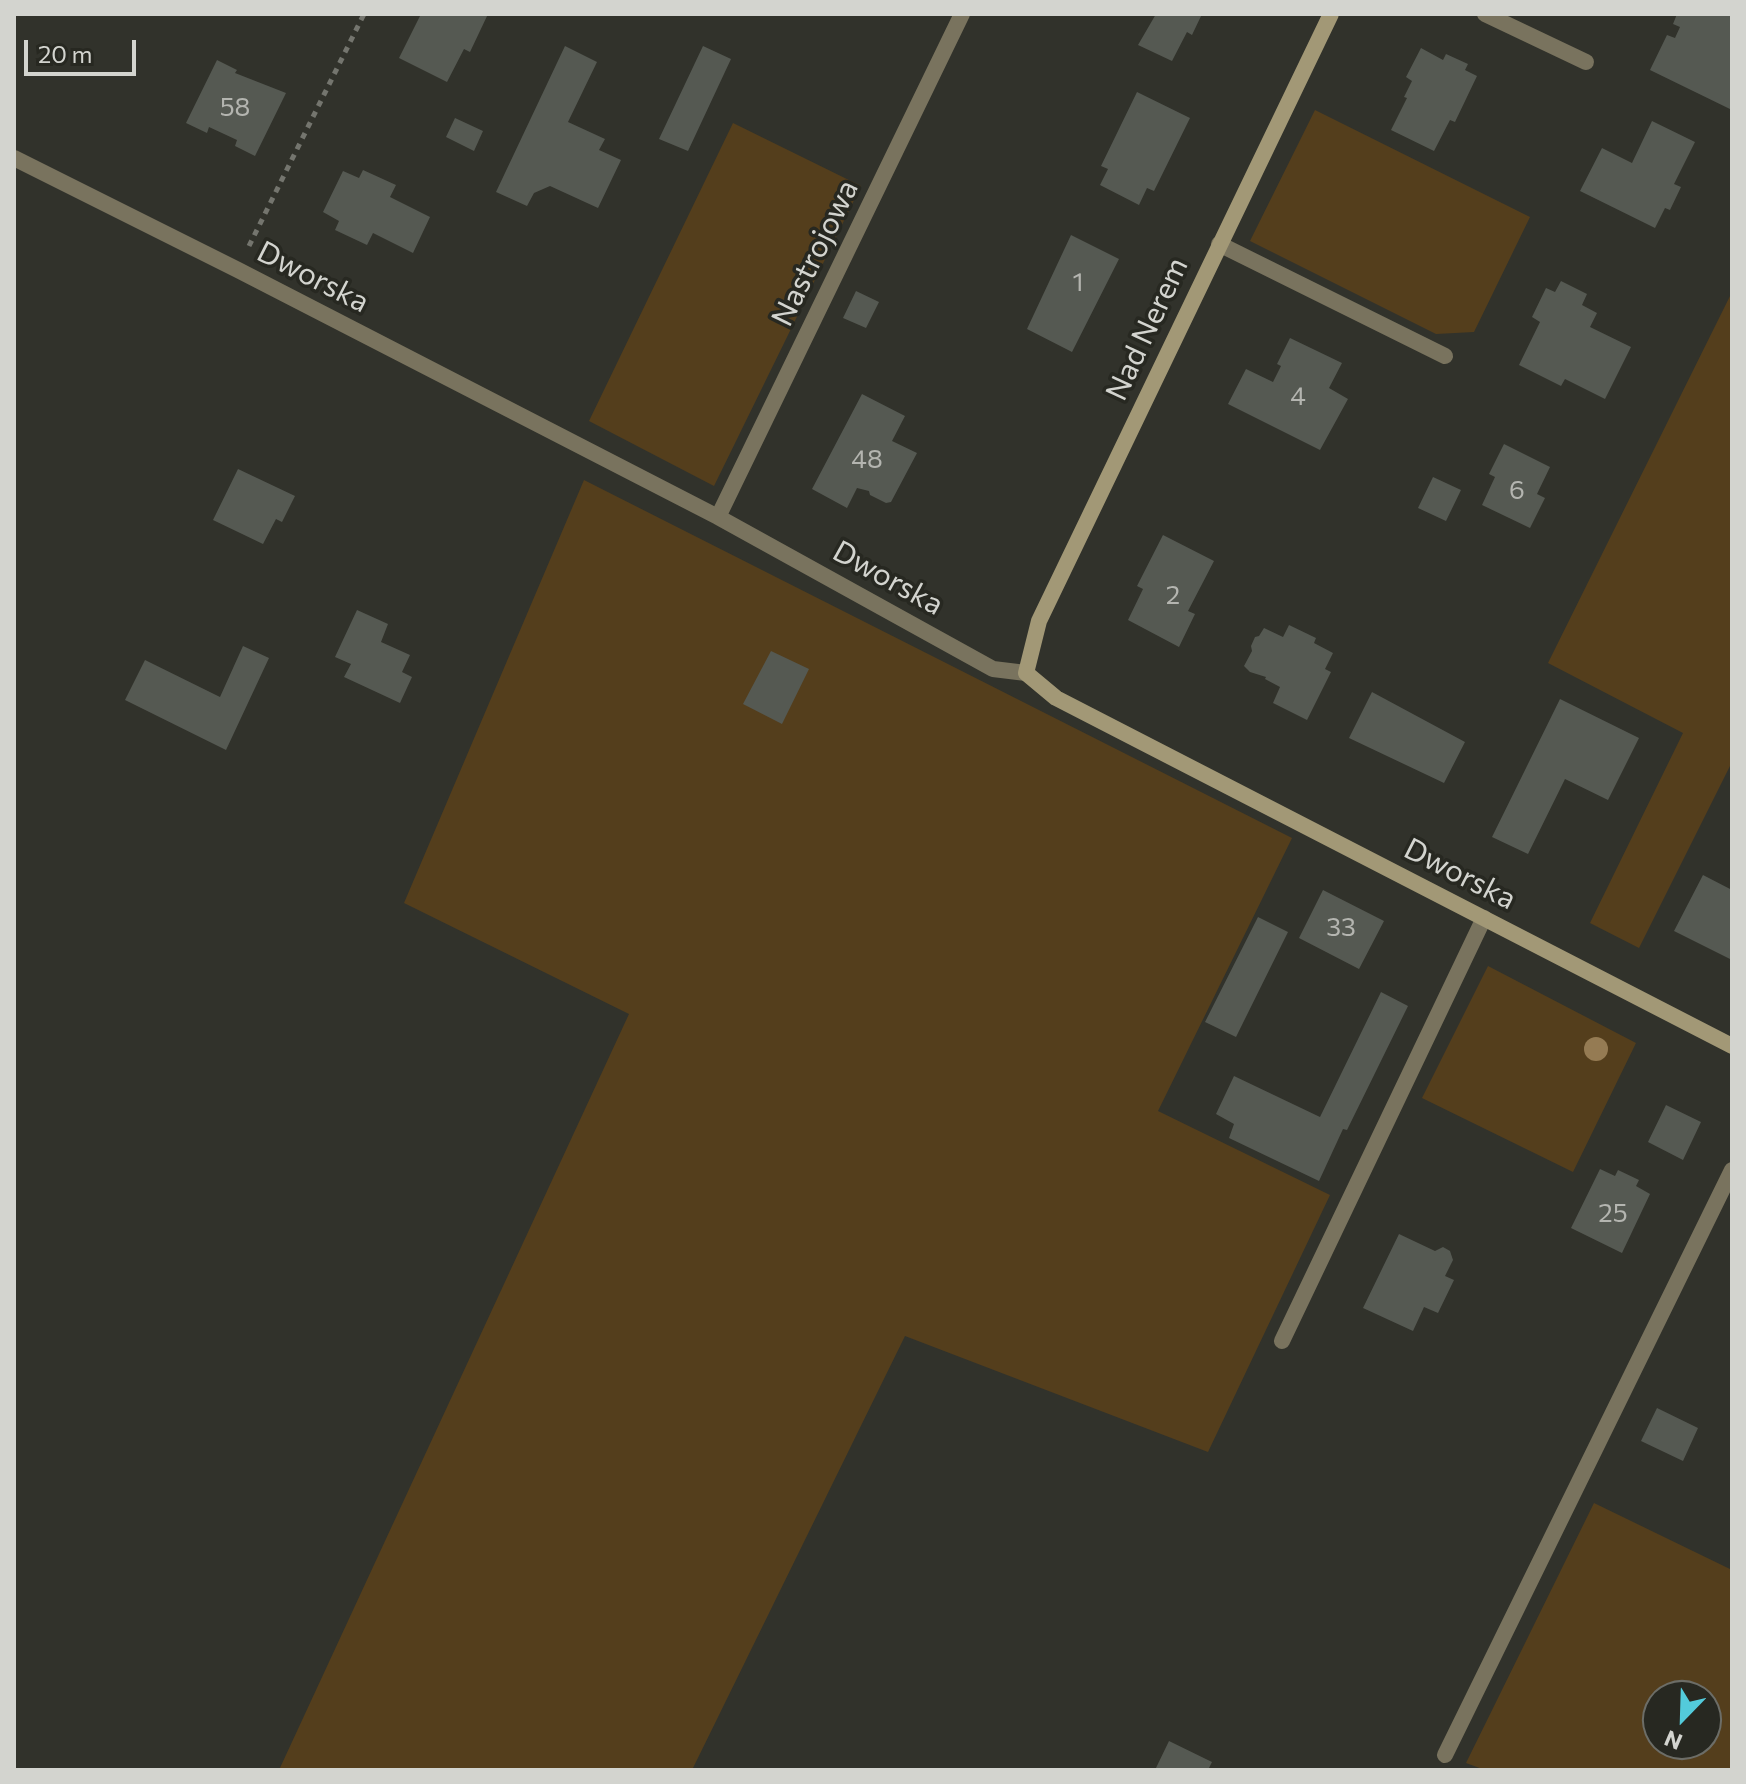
<!DOCTYPE html>
<style>
body{margin:0}
#map{position:relative;width:1746px;height:1784px;overflow:hidden;background:#31322b;font-family:Commissioner,sans-serif}
canvas{display:block}
.frame{position:absolute;inset:0;border:16px solid #d3d4cf;pointer-events:none}
.north{position:absolute;left:1642px;top:1680px;width:80px;height:80px;box-sizing:border-box;background:#272821;border:2px solid #6c6d67;border-radius:50%;rotate:203deg;font-size:22px;font-weight:700;line-height:32px;text-align:center;color:#d3d4cf}
.north::after{content:'';display:block;margin:auto;width:28px;height:36px;background:#53cbdb;clip-path:polygon(50% 0,100% 100%,50% 72%,0 100%)}
.scale{position:absolute;left:24px;top:40px;width:112px;height:36px;box-sizing:border-box;border:4px solid #d3d4cf;border-top:0;padding-left:10px;font-size:24px;line-height:28px;white-space:nowrap;color:#d3d4cf;-webkit-text-stroke:6px #272821;paint-order:stroke}
</style>
<div id="map">
<canvas width="1746" height="1784"></canvas>
<div class="frame"></div>
<div class="north">N</div>
<div class="scale">20 m</div>
</div>
<script>
const ctx = document.querySelector('canvas').getContext('2d');
ctx.lineJoin = 'round';
function fill(path, color) { ctx.fillStyle = color; ctx.fill(path, 'evenodd'); }
const poly = rows => new Path2D(rows.map(r => 'M' + r).join(''));
function stroke(path, color, width, dash) { ctx.strokeStyle = color; ctx.lineWidth = width; ctx.lineCap = dash ? 'butt' : 'round'; ctx.setLineDash(dash || []); ctx.stroke(path); }
function write(font, color, halo, rows, align = 'center') {
  ctx.font = font + ' Commissioner,sans-serif'; ctx.lineWidth = 7; ctx.setLineDash([]); ctx.textBaseline = 'middle'; ctx.strokeStyle = halo; ctx.fillStyle = color; for (const [text, x, y, turn = 0] of rows) {
    ctx.save(); ctx.translate(x, y); ctx.rotate((+turn || 0) * Math.PI / 180); ctx.textAlign = isNaN(turn) ? turn : align; if (halo) ctx.strokeText(text, 0, 0); ctx.fillText(text, 0, 0); ctx.restore();
  }
}
const green = poly([
 [1315,110,1530,217,1474,332,1436,334,1250,241],
 [733,123,861,186,714,486,589,421],
 [1732,292,1732,762,1639,948,1590,923,1683,733,1548,663],
 [584,480,1292,838,1158,1111,1330,1195,1208,1452,905,1336,692,1770,279,1770,629,1014,404,903],
 [1488,966,1636,1043,1573,1172,1422,1098],
 [1594,1503,1732,1570,1732,1770,1485,1770,1466,1763],
 [1658,1696,1706,1696,1706,1744,1658,1744]
]);
const building = poly([
 [421,14,488,14,470,52,464,49,447,82,399,58],
 [1156,14,1202,14,1192,35,1187,32,1172,61,1138,45],
 [1677,14,1732,14,1732,110,1650,70,1667,35,1675,38,1680,27,1673,24],
 [565,46,597,62,568,122,605,139,599,150,621,160,598,208,550,186,534,193,527,206,496,192],
 [703,46,731,59,688,151,659,139],
 [1421,48,1443,60,1446,54,1468,64,1465,70,1477,76,1455,122,1450,120,1434,151,1391,130,1407,98,1404,97,1412,81,1406,77],
 [217,60,237,70,235,73,286,93,255,156,235,146,237,140,209,127,207,133,186,123],
 [1137,92,1190,118,1154,191,1147,188,1139,205,1100,185,1108,169,1101,166],
 [455,118,483,131,474,151,446,137],
 [1652,121,1695,142,1674,184,1681,187,1670,210,1665,208,1655,228,1580,191,1602,148,1632,163],
 [363,170,396,185,390,197,430,217,413,253,373,233,367,245,335,230,339,221,323,212,343,171,359,178],
 [1071,235,1119,259,1072,352,1027,329],
 [1561,281,1587,294,1582,305,1597,313,1590,327,1631,347,1605,399,1565,379,1561,386,1519,365,1540,322,1532,317,1546,288,1555,292],
 [856,291,879,302,866,328,843,318],
 [1290,338,1342,363,1329,388,1348,399,1320,450,1228,404,1246,369,1273,382,1281,366,1277,364],
 [862,394,905,416,892,441,917,453,891,502,886,503,870,495,869,491,857,488,847,508,812,489],
 [1504,444,1550,467,1537,494,1545,498,1530,528,1482,505,1495,477,1489,474],
 [238,469,295,496,282,522,276,519,263,544,213,520],
 [1433,477,1461,490,1446,521,1418,508],
 [1163,535,1214,561,1188,611,1195,614,1179,647,1128,620,1143,589,1137,586],
 [357,610,388,624,381,642,410,655,402,672,412,677,400,703,344,677,351,664,335,657],
 [1289,625,1316,638,1314,643,1333,653,1325,669,1331,672,1307,720,1273,703,1280,687,1265,679,1266,677,1250,672,1244,666,1252,651,1251,646,1255,637,1259,636,1264,628,1283,637],
 [243,646,269,658,226,750,125,700,145,660,220,697],
 [771,651,809,669,782,724,743,704],
 [1372,692,1465,742,1444,783,1349,738],
 [1560,699,1639,738,1608,800,1565,779,1528,854,1492,837],
 [1703,875,1732,890,1732,954,1730,959,1674,931],
 [1323,890,1384,921,1359,969,1299,938],
 [1258,917,1288,932,1236,1037,1205,1022],
 [1381,992,1408,1006,1347,1130,1343,1129,1319,1181,1229,1138,1234,1124,1216,1114,1234,1076,1320,1117],
 [1666,1105,1701,1122,1683,1160,1648,1142],
 [1600,1169,1615,1176,1618,1170,1639,1180,1636,1186,1650,1194,1622,1253,1571,1228],
 [1399,1234,1435,1251,1443,1247,1450,1251,1453,1260,1445,1276,1454,1280,1438,1313,1424,1307,1413,1331,1363,1308],
 [1657,1408,1698,1428,1683,1461,1641,1441],
 [1169,1741,1212,1762,1208,1770,1155,1770]
]);
const path = poly([
 [249,246,364,14]
]);
const street = poly([
 [1485,14,1586,62],
 [14,158,238,270,718,517,993,669,1026,673],
 [1219,244,1445,356],
 [718,517,962,14],
 [1282,1341,1484,918],
 [1445,1755,1732,1170]
]);
const secondary = poly([
 [1331,14,1039,621,1026,673,1056,698,1732,1046]
]);
const trees = [
 [1596,1049]
];
const numberNames = [
 ["58",235,107],
 ["1",1078,282],
 ["4",1298,396],
 ["48",867,459],
 ["6",1517,490],
 ["2",1173,595],
 ["33",1341,927],
 ["25",1613,1213]
];
const streetNames = [
 ["Nastrojowa",815,253,-64],
 ["Dworska",313,277,27],
 ["Nad Nerem",1147,329,-65],
 ["Dworska",888,578,29],
 ["Dworska",1460,874,27]
];
fill(green, '#543e1c');
fill(building, '#555952');
stroke(path, '#74756e', 5, [6, 6]);
stroke(street, '#79735e', 16);
stroke(secondary, '#a29876', 16);
ctx.fillStyle = '#957b53';
for (const [x, y] of trees) { ctx.beginPath(); ctx.arc(x, y, 12, 0, 2 * Math.PI); ctx.fill(); }
write('26px', '#b4b5b0', null, numberNames);
write('30px', '#d3d4cf', '#272821', streetNames);
</script>
